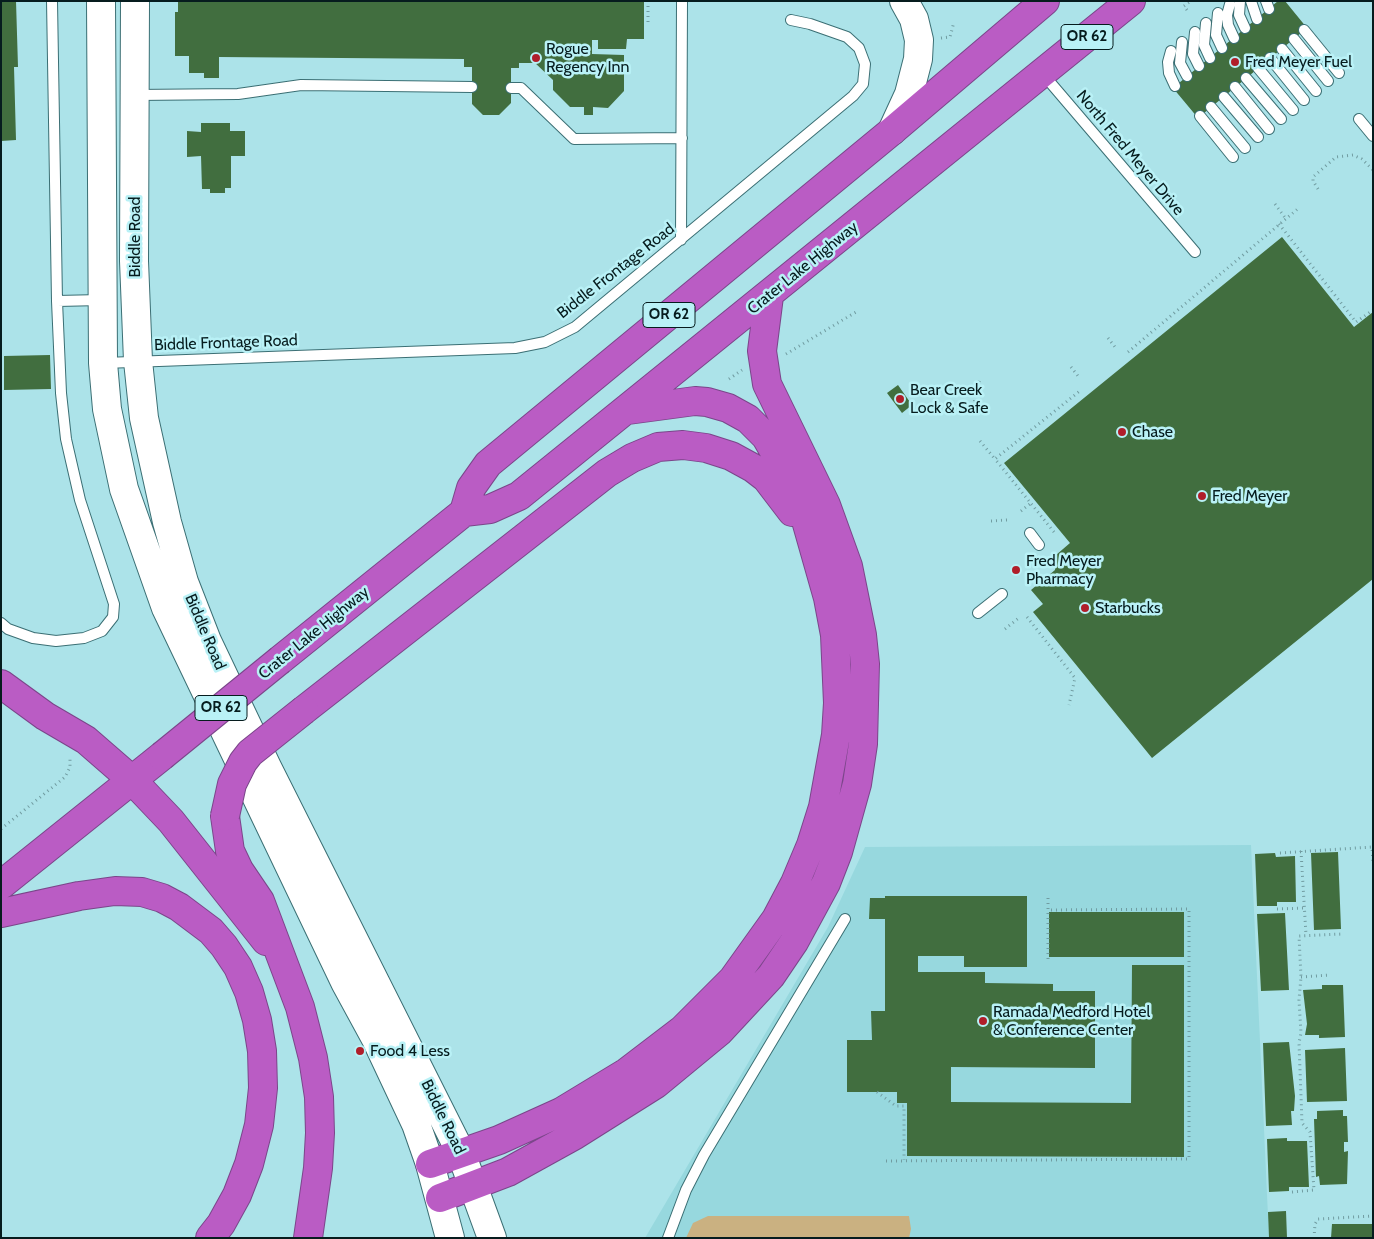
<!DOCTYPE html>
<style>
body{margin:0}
#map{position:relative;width:1374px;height:1239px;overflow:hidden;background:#ace3e9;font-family:Cabin,sans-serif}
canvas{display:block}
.frame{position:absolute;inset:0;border:2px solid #061c1e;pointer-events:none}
</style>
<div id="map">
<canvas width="1374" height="1239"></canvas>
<div class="frame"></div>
</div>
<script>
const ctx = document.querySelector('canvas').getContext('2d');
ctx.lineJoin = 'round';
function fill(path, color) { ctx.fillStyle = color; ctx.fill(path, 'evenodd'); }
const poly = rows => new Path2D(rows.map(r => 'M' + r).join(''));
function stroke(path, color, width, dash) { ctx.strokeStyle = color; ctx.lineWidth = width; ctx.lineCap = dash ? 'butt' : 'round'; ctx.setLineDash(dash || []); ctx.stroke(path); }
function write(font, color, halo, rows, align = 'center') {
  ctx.font = font + ' Cabin,sans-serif'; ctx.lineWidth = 5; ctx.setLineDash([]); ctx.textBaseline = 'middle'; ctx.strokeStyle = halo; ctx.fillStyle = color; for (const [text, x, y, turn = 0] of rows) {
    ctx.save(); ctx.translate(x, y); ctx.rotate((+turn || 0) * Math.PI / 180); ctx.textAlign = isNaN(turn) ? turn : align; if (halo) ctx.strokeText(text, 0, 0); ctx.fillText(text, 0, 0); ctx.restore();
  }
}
const built = poly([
 [1251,845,1269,1238,645,1238,828,927,865,847]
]);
const green = poly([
 [708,1216,909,1216,911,1229,909,1238,686,1238,693,1223]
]);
const building = poly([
 [1,1,16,1,18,67,14,67,16,140,1,141],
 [178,1,644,1,644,39,627,39,626,49,598,49,598,40,592,40,592,54,624,55,624,91,608,108,593,107,593,115,584,115,584,107,570,107,553,90,553,80,534,62,534,63,519,63,519,68,511,68,511,103,499,115,483,115,472,104,472,67,464,67,464,59,219,57,219,78,204,78,204,73,189,73,189,56,175,56,175,12,178,12],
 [1278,1,1285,1,1307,28,1198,118,1173,88],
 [201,123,230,123,230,131,245,131,245,156,231,156,231,188,225,188,225,193,210,193,210,189,202,189,201,156,187,157,187,131,201,132],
 [1282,237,1354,327,1373,312,1373,579,1152,758,1033,612,1043,604,1031,590,1055,570,1056,555,1070,543,1004,463],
 [50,355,51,389,4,390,4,356],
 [898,385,912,405,902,413,887,393],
 [1338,852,1341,929,1314,930,1311,853],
 [1275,853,1276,857,1295,856,1296,902,1277,902,1277,906,1257,906,1255,854],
 [885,896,1027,896,1027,967,964,967,964,956,918,956,918,972,985,972,985,983,1053,984,1053,991,1095,991,1095,1068,951,1067,951,1102,1131,1103,1132,965,1184,965,1184,1157,907,1156,907,1103,897,1103,897,1092,847,1092,847,1040,872,1040,871,1011,885,1011,885,919,869,919,870,898,885,898],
 [1049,912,1184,912,1184,957,1049,957],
 [1285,913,1289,990,1261,991,1257,914],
 [1322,985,1343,985,1345,1037,1319,1038,1319,1035,1305,1035,1307,1024,1303,990,1322,989],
 [1289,1042,1295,1096,1294,1111,1291,1111,1292,1125,1266,1126,1263,1043],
 [1345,1048,1347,1101,1307,1102,1305,1050],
 [1343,1110,1343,1116,1347,1116,1348,1142,1344,1142,1344,1152,1348,1151,1347,1184,1320,1185,1319,1176,1316,1177,1314,1119,1317,1119,1317,1111],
 [1287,1138,1287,1141,1307,1141,1309,1187,1289,1187,1289,1191,1269,1192,1267,1139],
 [1286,1211,1287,1238,1269,1238,1268,1212],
 [1332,1224,1373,1224,1373,1238,1331,1238]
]);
const path = poly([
 [648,1,648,24],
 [1187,10,1184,6,1191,1],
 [941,38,950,37,954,22],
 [1318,189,1313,181,1313,177,1336,157,1353,155,1362,159,1373,170],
 [1275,204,1286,219],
 [1279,224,1356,322,1373,310],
 [1108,338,1115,347],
 [1128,352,1300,207],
 [786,354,856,312],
 [1071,367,1078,376],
 [729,379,742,370],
 [972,411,980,378],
 [980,441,995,459],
 [1021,511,1031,503],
 [991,521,1007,520],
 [1054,532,995,459,1081,390],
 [1027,617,1075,678,1069,705],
 [1005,629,1020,617],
 [1,829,65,777,70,767,70,757],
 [1301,851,1306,935],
 [1280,853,1372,847,1373,864],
 [1048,898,1048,959],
 [1277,909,1304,908],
 [1301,977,1330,975],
 [877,1092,896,1106,904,1106,904,1160],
 [886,1161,1189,1159,1189,909,1048,910],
 [1292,1192,1314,1190,1310,1132,1302,1123,1299,1043,1301,1033,1299,1000,1301,977,1299,936,1342,934],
 [1314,1238,1315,1224,1318,1219,1373,1216]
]);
const lane = poly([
 [52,1,57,301,101,300],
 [1240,1,1239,15,1245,28],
 [1251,1,1257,19],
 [1266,1,1269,9],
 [1230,4,1227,15,1228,25,1234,38],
 [1218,13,1216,35,1222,48],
 [1206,23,1204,45,1210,58],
 [1304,30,1339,73],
 [1195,32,1193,54,1199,66],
 [1294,39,1328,81],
 [1182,42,1180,63,1187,76],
 [1282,49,1316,91],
 [1171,51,1168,62,1169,73,1175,86],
 [1270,58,1304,100],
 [1258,68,1293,110],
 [1043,74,1195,252],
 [1246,78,1281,119],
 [1235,87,1269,129],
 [511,88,521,88,574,139,682,138],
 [135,95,238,94,301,85,472,87],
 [1224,97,1258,137],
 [1211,107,1245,148],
 [1200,116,1233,157],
 [1359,119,1373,136],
 [681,240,682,1],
 [104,363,515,348,545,342,575,327,853,96,863,84,865,64,859,48,847,37,810,24,791,20],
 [1030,533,1039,545],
 [978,613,1002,594],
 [1,623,8,629,33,638,56,641,84,638,102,631,113,617,114,604,80,500,66,439,61,393,57,301],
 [668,1238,686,1190,704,1155,845,919]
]);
const secondary = poly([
 [101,1,103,363,107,409,124,489,166,608,345,982,376,1039,416,1124,430,1164,450,1238],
 [135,1,134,261,138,361,144,418,167,522,184,582,207,641,267,767,461,1153,492,1238],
 [892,131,909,94,918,59,919,40,914,19,904,1]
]);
const highway = poly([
 [464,512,471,488,488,464,892,131,1045,1],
 [280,660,464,512,490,509,519,496,1131,1],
 [1,684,45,716,86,740,132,780,171,821,266,941],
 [304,710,607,473,632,458,658,447,683,445,706,448,731,456,753,468,766,478,792,512],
 [225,816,230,851,239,870,260,901,300,1007,313,1058,319,1097,320,1133,318,1168,308,1238],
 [1,885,162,756],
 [1,913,79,896,115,891,142,892,162,898,179,907,211,931,224,946,238,967,249,992,257,1020,262,1051,263,1088,259,1125,249,1164,237,1195,221,1224,210,1238],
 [430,1164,499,1140,561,1112,627,1072,682,1030,733,979,776,919,795,883,811,845,823,807,836,735,838,703,835,635,828,598,803,510,790,479,766,437,748,419,728,408,707,402,695,401,628,410],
 [440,1198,508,1172,575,1135,656,1084,719,1032,771,976,794,942,826,883,838,852,857,784,863,744,865,664,862,635,848,566,826,505,767,384,762,351,769,296]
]);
const highwayBridge = poly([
 [162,756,280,660],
 [225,816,232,784,243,762,250,753,304,710]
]);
const markers = [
 [536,58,5,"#b01e2a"],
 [1235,62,5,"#b01e2a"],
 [900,399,5,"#b01e2a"],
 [1122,432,5,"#b01e2a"],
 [1202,496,5,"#b01e2a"],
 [1016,570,5,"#b01e2a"],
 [1085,608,5,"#b01e2a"],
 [983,1021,5,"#b01e2a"],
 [360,1051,5,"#b01e2a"]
];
const shields = [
 [1087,37,52],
 [669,315,52],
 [221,708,52]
];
const shieldNames = [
 ["OR 62",1087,37],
 ["OR 62",669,315],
 ["OR 62",221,708]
];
const poiNames = [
 ["Rogue",546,49],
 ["Regency Inn",546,67],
 ["Fred Meyer Fuel",1245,62],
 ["Bear Creek",910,390],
 ["Lock & Safe",910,408],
 ["Chase",1132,432],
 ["Fred Meyer",1212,496],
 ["Fred Meyer",1026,561],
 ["Pharmacy",1026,579],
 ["Starbucks",1095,608],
 ["Ramada Medford Hotel",993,1012],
 ["& Conference Center",993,1030],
 ["Food 4 Less",370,1051]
];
const streetNames = [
 ["North Fred Meyer Drive",1130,153,50],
 ["Biddle Road",135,237,-90],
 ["Crater Lake Highway",803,268,-39],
 ["Biddle Frontage Road",616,271,-38],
 ["Biddle Frontage Road",226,343,-2],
 ["Biddle Road",205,632,67],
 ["Crater Lake Highway",314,633,-39],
 ["Biddle Road",443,1117,64]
];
fill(built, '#97d8de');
fill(green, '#cab181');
fill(building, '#416e3f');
stroke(lane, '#3b6f74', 12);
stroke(secondary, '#3b6f74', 30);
stroke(highway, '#7b468a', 30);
stroke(path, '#719ca1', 3, [1, 4]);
stroke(lane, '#fff', 10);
stroke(secondary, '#fff', 28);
stroke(highway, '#ba5cc4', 28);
stroke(highwayBridge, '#7b468a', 30, []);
stroke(highwayBridge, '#ba5cc4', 28);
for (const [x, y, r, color] of markers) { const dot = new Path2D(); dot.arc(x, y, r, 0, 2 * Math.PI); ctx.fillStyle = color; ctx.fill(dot); stroke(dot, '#b9f1f6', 2); }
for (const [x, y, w] of shields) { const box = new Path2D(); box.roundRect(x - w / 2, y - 12.5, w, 25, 4); ctx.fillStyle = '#b9f1f6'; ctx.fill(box); stroke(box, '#061c1e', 1); }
write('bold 15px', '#061c1e', null, shieldNames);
write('16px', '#061c1e', '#b9f1f6', poiNames, 'left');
write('16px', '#061c1e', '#b9f1f6', streetNames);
</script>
